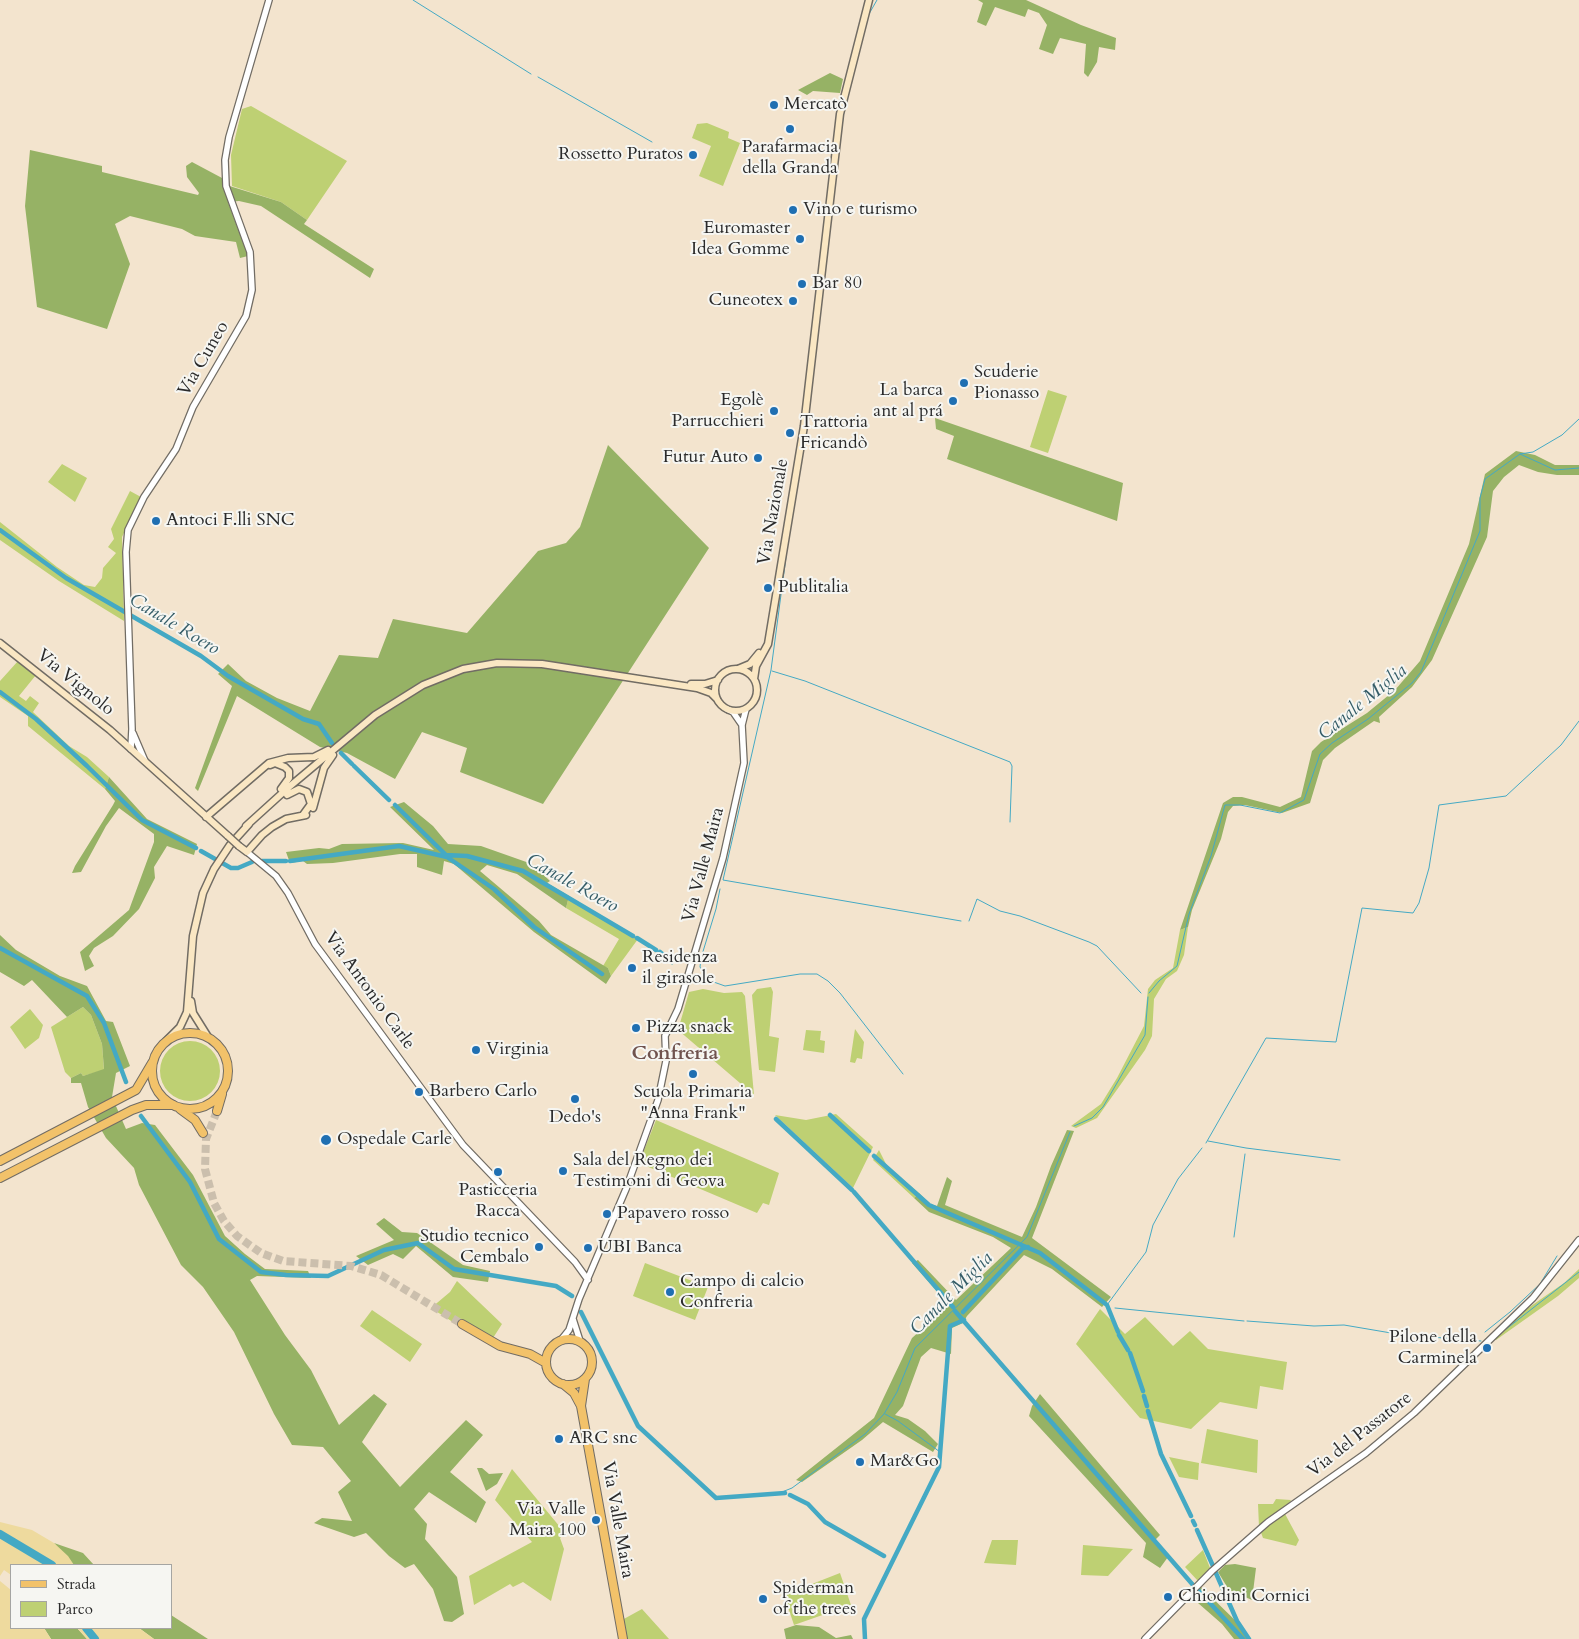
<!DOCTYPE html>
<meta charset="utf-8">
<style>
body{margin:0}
#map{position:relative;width:1579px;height:1639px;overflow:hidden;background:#f3e4ce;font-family:Cardo,serif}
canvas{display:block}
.legend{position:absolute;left:10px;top:1564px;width:162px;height:65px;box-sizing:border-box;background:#f6f6f2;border:1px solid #a5a5a2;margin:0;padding:6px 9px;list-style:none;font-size:15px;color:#2b2b2b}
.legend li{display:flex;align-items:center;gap:10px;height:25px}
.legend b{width:25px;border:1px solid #a5a5a2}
</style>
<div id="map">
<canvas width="1579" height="1639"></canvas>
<ul class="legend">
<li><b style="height:6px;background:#f2c26a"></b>Strada</li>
<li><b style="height:14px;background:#bed073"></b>Parco</li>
</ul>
</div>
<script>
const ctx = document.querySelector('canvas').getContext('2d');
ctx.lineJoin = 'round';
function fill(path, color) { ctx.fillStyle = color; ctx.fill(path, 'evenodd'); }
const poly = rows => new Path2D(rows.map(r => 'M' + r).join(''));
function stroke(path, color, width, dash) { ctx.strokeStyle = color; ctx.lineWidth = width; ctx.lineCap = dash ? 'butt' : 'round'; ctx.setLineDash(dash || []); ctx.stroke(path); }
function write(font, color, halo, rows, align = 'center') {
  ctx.font = font + ' Cardo,serif'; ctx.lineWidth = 4; ctx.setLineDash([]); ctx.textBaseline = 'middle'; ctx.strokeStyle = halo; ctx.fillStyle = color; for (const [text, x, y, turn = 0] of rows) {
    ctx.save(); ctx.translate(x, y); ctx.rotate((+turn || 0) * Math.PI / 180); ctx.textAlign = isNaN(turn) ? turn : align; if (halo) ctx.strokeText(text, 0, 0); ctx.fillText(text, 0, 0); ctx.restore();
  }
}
const green = poly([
 [251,106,347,161,307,220,281,202,232,186,231,155,242,109],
 [707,123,729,132,728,138,740,143,723,186,699,176,711,146,692,138,697,124],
 [1048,390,1067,396,1048,453,1030,447],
 [62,464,87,478,75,502,48,482],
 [130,491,141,497,122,537,124,621,59,581,0,540,0,522,57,567,84,585,95,587,102,578,103,568,116,553,108,547,114,539,111,529],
 [18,661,36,675,19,696,26,701,30,696,39,703,33,712,69,746,87,757,109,777,105,789,28,726,28,716,0,697,0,681],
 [569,896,638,939,611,976,608,968,603,966,619,939,566,908],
 [1188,927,1184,955,1177,971,1166,979,1154,999,1152,1036,1145,1050,1097,1118,1076,1128,1071,1126,1101,1104,1117,1078,1144,1026,1148,989,1155,980,1173,968,1180,930],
 [771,987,773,992,769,1036,779,1038,775,1072,759,1070,752,995,757,989],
 [703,989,724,993,742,992,745,996,754,1095,678,1030,689,992],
 [83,1007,91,1015,102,1044,104,1070,83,1076,81,1073,71,1078,65,1072,51,1027],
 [30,1009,43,1025,39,1038,25,1049,10,1027],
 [855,1029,864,1042,862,1059,857,1058,855,1063,850,1062],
 [806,1030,821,1031,820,1040,825,1041,824,1053,803,1050],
 '160 1071a30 30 0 1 1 60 0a30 30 0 1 1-60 0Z',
 [836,1114,873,1147,853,1188,775,1115,806,1120],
 [656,1120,779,1173,769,1205,763,1203,757,1213,639,1163],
 [879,1150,887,1166,919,1193,914,1198,873,1160],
 [645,1263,708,1287,695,1320,633,1296],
 [1579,1269,1579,1278,1558,1296,1496,1340,1494,1338,1521,1313,1564,1283],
 [457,1281,502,1324,493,1338,464,1320,459,1326,431,1308,450,1292],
 [1100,1309,1125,1334,1145,1317,1173,1346,1190,1331,1208,1349,1287,1362,1283,1390,1260,1386,1257,1409,1220,1402,1191,1429,1140,1418,1076,1344],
 [372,1310,422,1344,410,1362,360,1326],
 [1207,1429,1258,1440,1257,1473,1201,1463],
 [1169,1457,1199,1463,1198,1480,1179,1477],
 [512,1469,565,1533,560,1538,564,1549,551,1601,523,1582,513,1587,510,1584,474,1605,469,1576,532,1542,495,1500],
 [1276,1499,1291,1500,1284,1512,1299,1540,1296,1546,1263,1538,1259,1527,1258,1504,1273,1504],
 [992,1540,1018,1540,1016,1565,984,1563],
 [1083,1545,1133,1549,1108,1576,1081,1575],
 [1203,1550,1210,1568,1198,1581,1185,1567],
 [840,1573,851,1605,794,1625,784,1595],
 [642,1609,669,1639,626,1639,622,1620]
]);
const forest = poly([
 [978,0,1026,0,1081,25,1116,38,1115,50,1099,47,1097,62,1088,77,1084,73,1086,44,1060,38,1053,54,1039,49,1047,25,1039,13,1028,9,1025,17,995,7,986,26,977,22,983,3],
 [830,73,843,79,840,93,813,91,807,95,798,90],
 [30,150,102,166,102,172,198,195,199,193,187,177,186,166,192,162,222,178,223,184,281,202,307,220,304,224,374,269,370,278,261,206,239,201,228,202,248,256,240,258,236,242,195,236,182,229,130,216,115,224,130,264,107,329,37,307,25,206],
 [935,418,1123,483,1117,521,947,459,954,436,936,429],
 [608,445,709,548,543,804,460,772,467,748,422,732,395,779,347,753,320,747,237,696,198,791,195,788,232,686,218,674,228,664,246,681,277,698,310,711,339,655,378,658,393,619,467,633,538,551,566,543,580,527],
 [1516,451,1535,455,1555,465,1579,465,1579,475,1557,475,1538,472,1519,465,1504,477,1493,491,1487,537,1432,660,1412,687,1379,717,1380,723,1374,721,1335,748,1323,760,1310,803,1282,813,1245,805,1233,806,1228,812,1221,839,1192,910,1188,927,1180,930,1223,803,1233,797,1242,797,1280,807,1301,797,1312,751,1321,742,1367,713,1395,690,1420,661,1469,544,1485,474],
 [109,777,147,819,197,844,194,855,167,846,154,867,155,878,139,909,113,936,94,948,89,956,94,966,85,971,80,952,129,910,154,842,154,834,119,808,106,826,81,872,72,873,75,866,113,805,115,801,105,789],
 [404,802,433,826,448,844,481,846,532,864,550,881,547,883,569,896,566,908,517,874,487,865,480,871,539,921,551,935,608,968,611,976,606,984,534,932,454,864,444,861,442,875,417,867,417,854,400,854,333,863,307,864,303,861,290,863,286,852,319,848,329,849,342,844,403,843,434,850,390,807],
 [0,935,16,950,60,976,87,986,106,1021,113,1022,130,1066,116,1073,112,1097,126,1129,142,1123,155,1125,193,1175,225,1236,245,1254,265,1269,308,1271,311,1278,257,1276,250,1280,285,1335,311,1370,339,1425,374,1394,387,1404,362,1442,400,1487,466,1420,483,1435,450,1472,486,1502,476,1523,429,1492,414,1509,427,1524,425,1539,457,1577,464,1614,452,1622,444,1621,433,1589,414,1564,405,1568,389,1556,366,1533,354,1537,314,1523,322,1518,352,1521,338,1492,351,1481,323,1447,292,1445,274,1414,234,1332,203,1287,181,1265,139,1185,134,1168,106,1138,88,1107,81,1083,71,1083,71,1078,81,1073,83,1076,104,1069,102,1044,91,1015,83,1007,67,1017,32,980,24,986,0,972],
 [1067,1130,1074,1131,1032,1238,1111,1297,1102,1307,1052,1269,1024,1255,967,1316,963,1323,952,1328,951,1354,931,1348,921,1357,903,1406,895,1415,908,1419,925,1431,938,1444,933,1452,883,1422,862,1440,802,1482,796,1480,874,1418,912,1338,949,1305,912,1263,918,1260,956,1300,1011,1248,993,1237,929,1212,914,1198,919,1193,930,1204,937,1206,947,1177,952,1181,945,1205,1022,1237,1036,1207,1051,1166],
 [384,1218,402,1232,417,1233,463,1265,490,1271,488,1282,453,1277,416,1246,403,1259,393,1254,368,1265,356,1256,394,1240,376,1224],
 [1040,1394,1160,1535,1154,1541,1168,1557,1160,1568,1143,1557,1146,1543,1029,1416,1032,1406],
 [477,1468,482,1468,489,1474,503,1473,497,1484,486,1491],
 [54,1543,83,1553,94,1565,71,1565],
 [1235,1564,1256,1568,1252,1600,1229,1590,1218,1572,1225,1565],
 [1200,1586,1242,1627,1251,1639,1234,1639,1222,1624,1190,1596],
 [171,1615,208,1639,154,1639,139,1628,171,1628],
 [796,1625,819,1627,836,1638,851,1635,853,1639,786,1639,784,1629],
 [44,1628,77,1628,87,1639,51,1639]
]);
const sand = poly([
 [0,1522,32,1530,54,1543,68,1556,74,1565,11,1565,11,1575,4,1570,0,1576],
 [0,1581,11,1590,11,1628,44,1628,51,1639,0,1639],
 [77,1628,139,1628,154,1639,87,1639]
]);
const stream = poly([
 [413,0,531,74],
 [869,14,877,0],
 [538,77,652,142],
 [839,149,844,111],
 [808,415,817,341],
 [1520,454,1533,452,1562,435,1579,419],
 [786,557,771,670,723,880,961,921],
 [772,671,805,681,1010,762,1012,766,1010,822],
 [720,889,716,909,701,958,700,967,708,980,725,986,800,974,817,974,828,981,840,993,903,1074],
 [969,921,977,899,1000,911,1020,916,1089,942,1097,946,1141,993],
 [1149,993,1159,981,1177,966,1189,914,1211,856,1225,805,1240,805,1280,813,1304,800,1320,754,1332,743,1368,719,1412,683,1421,672,1480,531,1480,498,1485,479,1520,454,1555,470,1579,468],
 [1074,1126,1092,1118,1103,1107,1145,1035,1148,997],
 [1208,1141,1246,1148,1340,1160],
 [1206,1143,1266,1038,1336,1042,1362,908,1413,913,1419,903,1429,868,1439,805,1506,796,1561,745,1579,721],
 [1234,1237,1245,1154],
 [1107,1305,1146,1252,1153,1225,1178,1179,1202,1148],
 [1115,1308,1244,1321],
 [1247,1321,1314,1326,1344,1325,1397,1334],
 [1485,1332,1510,1312,1540,1284,1557,1256],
 [1406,1335,1481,1341],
 [1455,1337,1473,1336],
 [1496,1337,1579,1272],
 [885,1414,898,1421,940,1452],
 [782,1492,792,1488,865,1434,884,1414,897,1392,915,1348,1027,1237,1070,1132]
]);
const canal = poly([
 [0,530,66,578,201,656,228,676,303,719,319,724,332,743],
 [0,692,36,719,87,766,142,820,196,848],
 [341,753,352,764],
 [354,766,389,800],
 [395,805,446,855,467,856,523,871,633,936],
 [201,851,231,868,238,868,252,862],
 [262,861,286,861],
 [290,861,399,846,447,857,494,889,534,927,602,974],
 [637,938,656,950],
 [0,948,87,996,104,1023,126,1082],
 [660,952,672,962],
 [830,1115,869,1151],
 [141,1116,190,1182,219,1239,261,1272,286,1275,328,1276,384,1250,418,1243,454,1269,556,1286,572,1296],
 [776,1119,852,1190],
 [874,1156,929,1205,1040,1253,1107,1305,1118,1332],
 [854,1192,953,1307],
 [955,1311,1193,1585],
 [581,1312,638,1426,716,1498,785,1493],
 [963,1312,1023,1248,1028,1247],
 [1119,1335,1128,1350],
 [1130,1353,1143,1391],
 [1144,1396,1147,1406],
 [1148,1411,1161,1454,1191,1516],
 [790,1495,808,1504,825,1522,884,1556],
 [1193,1521,1195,1525],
 [1197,1530,1213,1566],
 [1215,1571,1237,1621,1249,1639],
 [1198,1590,1243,1639],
 [865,1639,864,1619,939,1467,950,1326,964,1320]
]);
const river = poly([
 [0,1534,52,1565],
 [86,1628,95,1639]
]);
const primaryTunnel = poly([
 [217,1111,206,1139,205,1169,214,1203,224,1221,237,1236,261,1253,283,1261,351,1266,381,1275,462,1324]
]);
const tertiary = poly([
 [727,709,733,712,742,725],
 [133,733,145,761],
 [131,749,132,729,126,552,128,530,144,497,176,449,193,407,246,316,252,290,250,252,226,186,225,160,229,137,269,0],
 [247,852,276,876,288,893,315,944,463,1145,575,1262,588,1280],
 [573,1319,580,1341],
 [561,1340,569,1330,579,1299,626,1189,658,1100,666,1061,665,1036,678,1009,723,858,744,763,742,725,746,709],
 [1145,1639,1212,1571,1268,1522,1366,1453,1414,1413,1533,1298,1579,1240]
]);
const secondary = poly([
 [0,643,110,730,228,836],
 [738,669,750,664,759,653],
 '715 690a21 21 0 1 1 42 0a21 21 0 1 1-42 0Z',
 [754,679,756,666,768,644,804,426,840,114,869,0],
 [691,684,705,684,718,680],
 [270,765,275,763,285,767,289,771,289,778,281,789],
 [287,795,299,789,307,792,311,804,303,815],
 [313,808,324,768,333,755],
 [206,817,269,763,288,758,314,757,328,750],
 [246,826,289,787,375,715,423,685,463,669,497,663,542,664,697,688,711,693,717,699],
 [239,846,247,852,262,835,272,827,286,819,306,815],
 [191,1001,193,1013,208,1037],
 [166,1041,180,1027,187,1012,193,936,203,893,214,869,230,845,249,824]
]);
const primary = poly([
 '152 1071a38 38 0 1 1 76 0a38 38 0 1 1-76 0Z',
 [180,1109,195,1120,203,1133],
 [217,1111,222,1094],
 [462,1324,500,1346,530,1354,546,1363],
 '546 1362a23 23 0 1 1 46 0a23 23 0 1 1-46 0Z',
 [563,1384,574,1393,581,1406,623,1639],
 [581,1406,585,1379]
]);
const trunk = poly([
 [0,1161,136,1090,152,1063],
 [0,1178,132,1110,146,1105,173,1105]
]);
const secondaryBridge = poly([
 [228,836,239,846]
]);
const markers = [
 [774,105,5,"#1f6fb2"],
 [790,129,5,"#1f6fb2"],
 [693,155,5,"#1f6fb2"],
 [793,210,5,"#1f6fb2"],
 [800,239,5,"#1f6fb2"],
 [802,284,5,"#1f6fb2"],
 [793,301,5,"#1f6fb2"],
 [964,383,5,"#1f6fb2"],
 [953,401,5,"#1f6fb2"],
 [774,411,5,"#1f6fb2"],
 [790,433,5,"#1f6fb2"],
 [758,458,5,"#1f6fb2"],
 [156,521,5,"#1f6fb2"],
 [768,588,5,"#1f6fb2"],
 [632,968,5,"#1f6fb2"],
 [636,1028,5,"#1f6fb2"],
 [476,1050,5,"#1f6fb2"],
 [693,1074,5,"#1f6fb2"],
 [419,1092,5,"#1f6fb2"],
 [575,1099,5,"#1f6fb2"],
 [326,1140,6,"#1f6fb2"],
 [563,1171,5,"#1f6fb2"],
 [498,1172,5,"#1f6fb2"],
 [607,1214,5,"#1f6fb2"],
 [539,1247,5,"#1f6fb2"],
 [588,1248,5,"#1f6fb2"],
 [670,1292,5,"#1f6fb2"],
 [1487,1348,5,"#1f6fb2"],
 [559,1439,5,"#1f6fb2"],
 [860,1462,5,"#1f6fb2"],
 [596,1520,5,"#1f6fb2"],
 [1168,1597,5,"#1f6fb2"],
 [763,1599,5,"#1f6fb2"]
];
const poiNames = [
 ["Mercatò",784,105],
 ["Parafarmacia",790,148,"center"],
 ["della Granda",790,169,"center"],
 ["Rossetto Puratos",683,155,"right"],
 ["Vino e turismo",803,210],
 ["Euromaster",790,229,"right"],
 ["Idea Gomme",790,250,"right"],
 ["Bar 80",812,284],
 ["Cuneotex",783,301,"right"],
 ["Scuderie",974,373],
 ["Pionasso",974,394],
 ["La barca",943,391,"right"],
 ["ant al prá",943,412,"right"],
 ["Egolè",764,401,"right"],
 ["Parrucchieri",764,422,"right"],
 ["Trattoria",800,423],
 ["Fricandò",800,444],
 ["Futur Auto",748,458,"right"],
 ["Antoci F.lli SNC",166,521],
 ["Publitalia",778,588],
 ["Residenza",642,958],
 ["il girasole",642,979],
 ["Pizza snack",646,1028],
 ["Virginia",486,1050],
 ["Barbero Carlo",429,1092],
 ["Scuola Primaria",693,1093,"center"],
 ["\"Anna Frank\"",693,1114,"center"],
 ["Dedo's",575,1118,"center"],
 ["Ospedale Carle",337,1140],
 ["Sala del Regno dei",573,1161],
 ["Testimoni di Geova",573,1182],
 ["Pasticceria",498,1191,"center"],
 ["Racca",498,1212,"center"],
 ["Papavero rosso",617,1214],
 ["Studio tecnico",529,1237,"right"],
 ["Cembalo",529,1258,"right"],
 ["UBI Banca",598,1248],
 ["Campo di calcio",680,1282],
 ["Confreria",680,1303],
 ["Pilone della",1477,1338,"right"],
 ["Carminela",1477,1359,"right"],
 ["ARC snc",569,1439],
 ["Mar&Go",870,1462],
 ["Via Valle",586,1510,"right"],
 ["Maira 100",586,1531,"right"],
 ["Spiderman",773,1589],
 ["of the trees",773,1610],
 ["Chiodini Cornici",1178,1597]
];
const streetNames = [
 ["Via Cuneo",204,359,-60],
 ["Via Nazionale",774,512,-80],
 ["Via Vignolo",75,683,39],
 ["Via Valle Maira",704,865,-75],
 ["Via Antonio Carle",369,991,54],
 ["Via del Passatore",1360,1435,-38],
 ["Via Valle Maira",617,1520,80]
];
const waterNames = [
 ["Canale Roero",174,625,31],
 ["Canale Miglia",1363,703,-39],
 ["Canale Roero",572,884,29],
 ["Canale Miglia",952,1294,-45]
];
const quarterNames = [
 ["Confreria",675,1054]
];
fill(green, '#bed073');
fill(forest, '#96b265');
fill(sand, '#eeda9e');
stroke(stream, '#44a9c4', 1);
stroke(canal, '#44a9c4', 4.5);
stroke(river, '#44a9c4', 8);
stroke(primaryTunnel, '#cbbfad', 8, [8, 4]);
stroke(tertiary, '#716c64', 8);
stroke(secondary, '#716c64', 9);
stroke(primary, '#716c64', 10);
stroke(trunk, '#716c64', 10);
stroke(tertiary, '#fff', 5.5);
stroke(secondary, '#fae7c3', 6);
stroke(primary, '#f2c26a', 8);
stroke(trunk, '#f2c26a', 8);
stroke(secondaryBridge, '#716c64', 9, []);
stroke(secondaryBridge, '#fae7c3', 6);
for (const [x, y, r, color] of markers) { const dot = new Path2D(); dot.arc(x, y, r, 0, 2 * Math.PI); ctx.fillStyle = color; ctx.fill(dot); stroke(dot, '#f6f6f2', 2); }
write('18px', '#2b2b2b', '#f6f6f2', poiNames, 'left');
write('18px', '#2b2b2b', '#f6f6f2', streetNames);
write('italic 19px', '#355d68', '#f6f6f2', waterNames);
write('bold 20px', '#70534e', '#f6f6f2', quarterNames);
</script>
